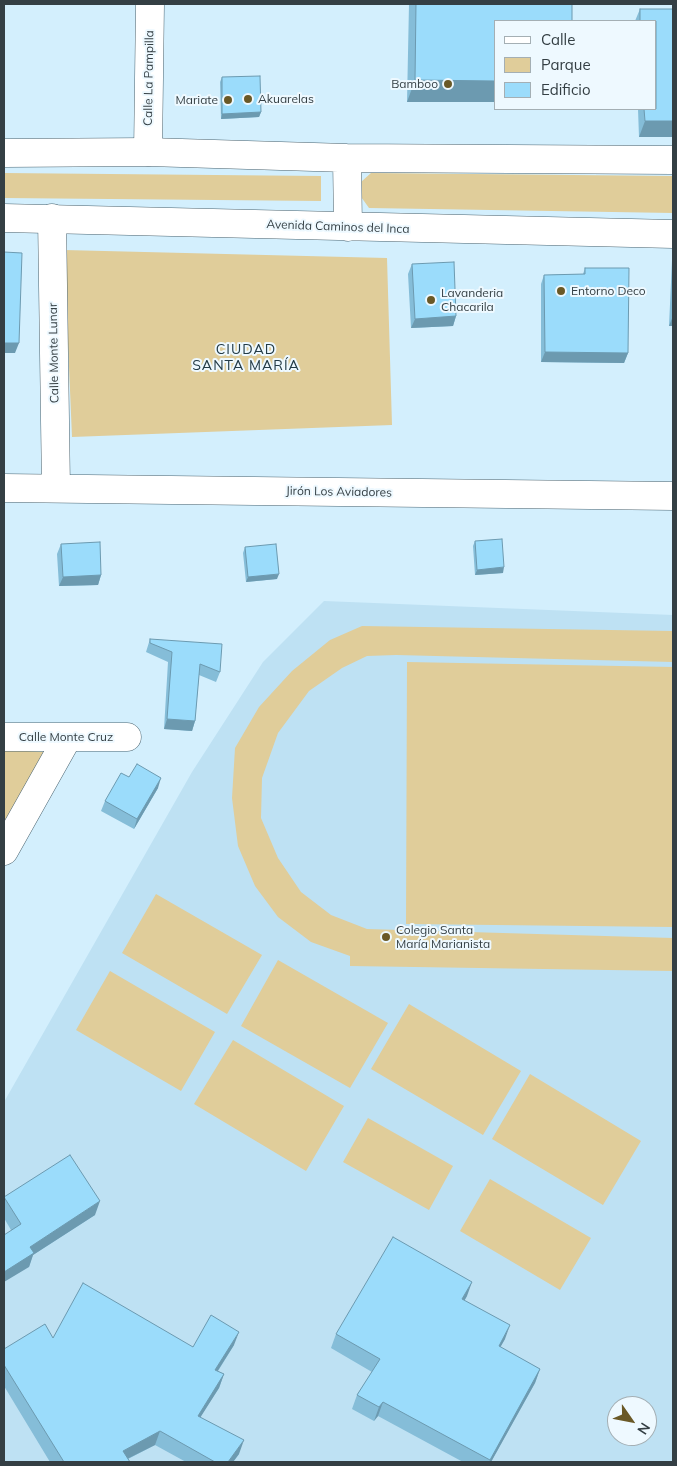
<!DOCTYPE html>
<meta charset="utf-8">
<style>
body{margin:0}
#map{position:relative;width:677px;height:1466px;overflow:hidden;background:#d3effd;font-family:Mulish,sans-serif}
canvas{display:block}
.frame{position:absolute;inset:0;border:5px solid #343f44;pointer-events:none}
.legend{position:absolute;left:494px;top:20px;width:162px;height:90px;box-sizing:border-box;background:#eef9ff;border:1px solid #a4afb4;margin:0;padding:6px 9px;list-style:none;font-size:15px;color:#343f44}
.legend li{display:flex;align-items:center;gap:10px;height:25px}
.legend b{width:25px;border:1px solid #a4afb4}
.north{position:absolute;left:607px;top:1396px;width:50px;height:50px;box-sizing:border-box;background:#eef9ff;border:1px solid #a4afb4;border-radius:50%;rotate:123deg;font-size:14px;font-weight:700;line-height:20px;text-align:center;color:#343f44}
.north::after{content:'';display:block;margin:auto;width:18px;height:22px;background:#6a5927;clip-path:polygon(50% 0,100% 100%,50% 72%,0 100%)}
</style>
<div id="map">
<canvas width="677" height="1466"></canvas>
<div class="frame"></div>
<ul class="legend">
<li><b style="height:6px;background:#fff"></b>Calle</li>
<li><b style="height:14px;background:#e0cd9a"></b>Parque</li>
<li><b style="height:14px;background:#9bdcfb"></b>Edificio</li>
</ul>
<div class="north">N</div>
</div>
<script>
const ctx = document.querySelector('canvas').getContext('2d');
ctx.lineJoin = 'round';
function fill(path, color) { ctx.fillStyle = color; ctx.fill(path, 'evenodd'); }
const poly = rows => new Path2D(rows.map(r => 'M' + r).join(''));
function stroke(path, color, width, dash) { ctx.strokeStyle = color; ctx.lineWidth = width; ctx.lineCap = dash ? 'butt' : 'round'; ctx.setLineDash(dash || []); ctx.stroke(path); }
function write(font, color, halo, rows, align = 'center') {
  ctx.font = font + ' Mulish,sans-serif'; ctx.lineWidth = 4; ctx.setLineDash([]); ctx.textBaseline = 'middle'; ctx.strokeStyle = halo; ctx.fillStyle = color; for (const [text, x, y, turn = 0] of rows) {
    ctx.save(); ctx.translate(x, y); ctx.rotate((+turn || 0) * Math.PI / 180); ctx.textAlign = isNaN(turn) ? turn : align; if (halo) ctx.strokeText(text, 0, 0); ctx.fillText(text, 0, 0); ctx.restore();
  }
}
const built = poly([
 [324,601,673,615,673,1462,4,1462,4,1102,192,772,263,662],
 [617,1406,647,1406,647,1436,617,1436]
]);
const green = poly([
 [4,173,321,176,321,201,4,198],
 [371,173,673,176,673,213,369,208,359,194,361,182],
 [64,250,387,258,392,425,72,437],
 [362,626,673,631,673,662,396,655,367,656,342,668,309,691,278,733,262,778,261,818,278,858,301,892,331,915,367,929,673,938,673,971,350,966,350,956,311,942,278,917,255,886,238,846,232,798,235,748,259,707,292,671,330,640],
 [407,662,673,667,673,927,406,924],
 [4,750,49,752,4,833],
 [156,894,262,955,227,1014,122,953],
 [278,960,388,1023,350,1088,241,1026],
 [110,971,215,1032,181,1091,76,1030],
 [409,1004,521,1071,483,1135,371,1069],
 [233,1040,344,1106,306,1171,194,1104],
 [530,1074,641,1141,603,1205,492,1139],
 [368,1118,453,1166,429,1210,343,1162],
 [490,1179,591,1238,560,1290,460,1231]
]);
const street = poly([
 [148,152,150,4],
 [52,218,56,488],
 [4,488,673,496],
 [4,737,127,737],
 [4,851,68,737]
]);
const secondary = poly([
 [4,153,148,152,347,158,673,160],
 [347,158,348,227],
 [4,218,673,234]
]);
const wall = poly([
 [409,4,572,4,496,21,496,102,407,102],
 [640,9,673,9,673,137,639,137,638,109,656,109,656,21,635,21],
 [222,77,261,112,259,117,221,119,220,82],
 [673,255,673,326,669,326,672,260],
 [412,264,456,316,453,326,411,328,408,274],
 [585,268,628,353,624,363,541,362,541,284,544,275,583,274],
 [475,541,503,573,475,575,473,546],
 [61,544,101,575,98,585,59,586,57,554],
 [245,547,277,579,246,582,243,553],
 [673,549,673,589,672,589],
 [150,639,220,672,216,682,199,675,195,721,192,731,164,729,168,662,146,652],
 [129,777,158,788,134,829,101,811,105,801],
 [4,1197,95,1215,33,1255,29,1267,11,1230,4,1218],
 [467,1296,464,1301,505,1339,500,1347,540,1369,535,1383,491,1462,463,1462,378,1416,374,1421,352,1409,357,1395,372,1372,331,1348,336,1334],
 [53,1338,193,1347,234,1345,218,1371,224,1374,219,1388,200,1417,239,1454,233,1462,186,1462,155,1445,128,1459,130,1462,50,1462,4,1386,4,1349]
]);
const shadedWall = poly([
 [415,80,496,81,496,102,407,102],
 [261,112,259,117,221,119,222,114],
 [645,121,673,121,673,137,639,137],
 [456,316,453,326,411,328,415,319],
 [673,316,673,326,669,326],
 [4,343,19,343,15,353,4,353],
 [545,352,628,353,624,363,541,362],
 [504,567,503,573,475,575,477,570],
 [279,574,277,579,246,582,248,577],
 [101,575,98,585,59,586,63,577],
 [167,719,195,721,192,731,164,729],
 [161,778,158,788,134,829,137,819],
 [100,1201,95,1215,33,1255,29,1267,4,1282,4,1272,30,1247],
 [472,1282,467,1296,457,1313,462,1299],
 [510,1325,505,1339,493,1360,499,1346],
 [239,1332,234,1345,210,1383,215,1370],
 [540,1369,535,1383,491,1462,489,1462],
 [224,1374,219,1388,193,1429,198,1416],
 [383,1402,378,1416,374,1421,379,1407],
 [160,1431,155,1445,121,1462,123,1451],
 [244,1440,239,1454,233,1462,228,1462]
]);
const building = poly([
 [416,4,572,4,572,21,496,21,496,81,415,80,416,4],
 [640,9,673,9,673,121,645,121,644,109,656,109,656,21,640,21,640,9],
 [260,76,261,112,222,114,222,77,260,76],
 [4,252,22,253,19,343,4,343,4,252],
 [454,262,456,316,415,319,412,264,454,262],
 [585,268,629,268,628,353,545,352,544,275,585,274,585,268],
 [502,539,504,567,477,570,475,541,502,539],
 [100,542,101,575,63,577,61,544,100,542],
 [276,544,279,574,248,577,245,547,276,544],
 [150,639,222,644,220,672,200,664,195,721,167,719,172,652,150,643,150,639],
 [137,764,161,778,137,819,105,801,121,773,129,777,137,764],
 [70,1155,100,1201,30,1247,34,1253,4,1272,4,1235,21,1224,4,1197,70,1155],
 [393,1237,472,1282,462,1299,510,1325,499,1346,540,1369,490,1460,383,1402,379,1407,357,1395,380,1359,336,1334,393,1237],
 [83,1283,193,1347,211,1315,239,1332,215,1370,224,1374,198,1416,244,1440,228,1462,215,1462,160,1431,123,1451,130,1462,64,1462,4,1365,4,1349,45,1324,53,1338,83,1283]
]);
const markers = [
 [448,84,5,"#6a5927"],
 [248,99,5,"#6a5927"],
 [228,100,5,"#6a5927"],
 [561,291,5,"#6a5927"],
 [431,300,5,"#6a5927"],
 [386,937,5,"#6a5927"]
];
const streetNames = [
 ["Calle La Pampilla",149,78,-89],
 ["Avenida Caminos del Inca",338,227,2],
 ["Calle Monte Lunar",54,353,-91],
 ["Jirón Los Aviadores",339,492,1],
 ["Calle Monte Cruz",66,737]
];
const poiNames = [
 ["Bamboo",438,84,"right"],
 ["Akuarelas",258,99],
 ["Mariate",218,100,"right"],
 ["Entorno Deco",571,291],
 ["Lavanderia",441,293],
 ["Chacarila",441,307],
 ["Colegio Santa",396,930],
 ["María Marianista",396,944]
];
const neighbourhoodNames = [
 ["CIUDAD",246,350],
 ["SANTA MARÍA",246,366]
];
fill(built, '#bee1f3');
fill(green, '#e0cd9a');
stroke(street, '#4b6470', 29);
stroke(secondary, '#4b6470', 29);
stroke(street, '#fff', 28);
stroke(secondary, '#fff', 28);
fill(wall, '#85bdd8');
fill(shadedWall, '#6c9ab0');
fill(building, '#9bdcfb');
stroke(building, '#6c9ab0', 1);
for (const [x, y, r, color] of markers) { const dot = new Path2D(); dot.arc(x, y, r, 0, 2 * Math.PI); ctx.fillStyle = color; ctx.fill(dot); stroke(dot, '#eef9ff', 2); }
write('12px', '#343f44', '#eef9ff', streetNames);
write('12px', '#343f44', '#eef9ff', poiNames, 'left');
ctx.letterSpacing = '1px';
write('14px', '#233b46', '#eef9ff', neighbourhoodNames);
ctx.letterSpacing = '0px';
</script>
